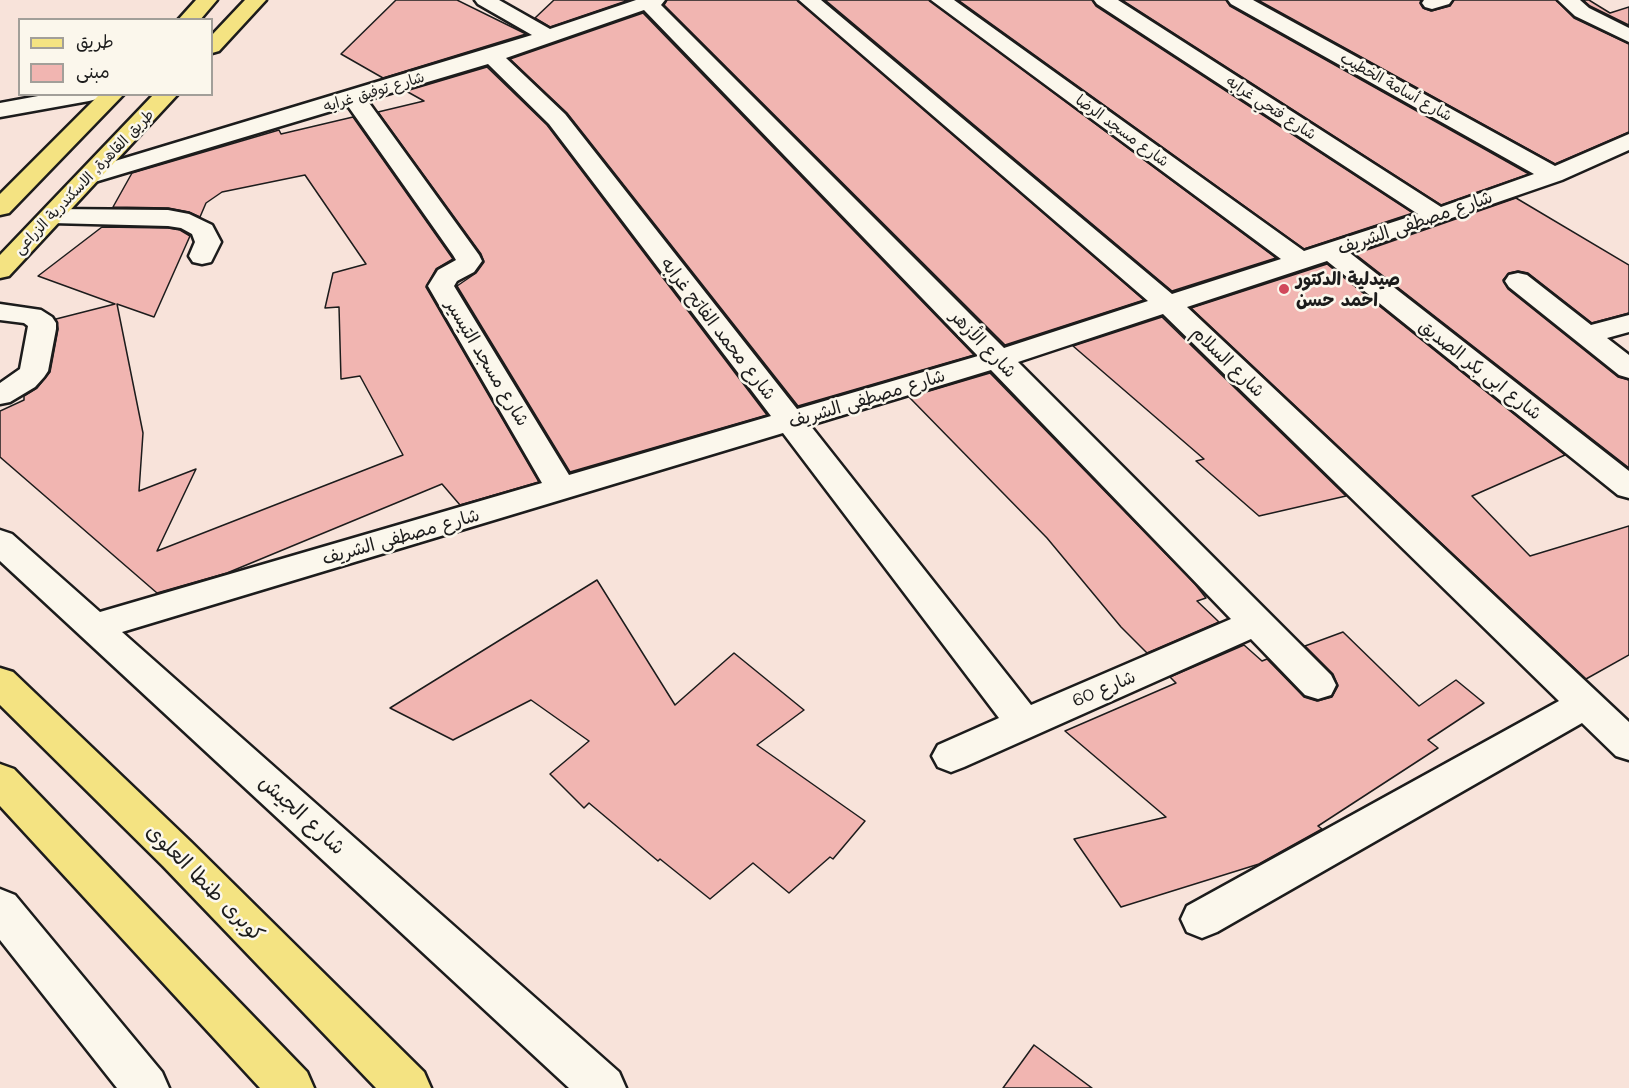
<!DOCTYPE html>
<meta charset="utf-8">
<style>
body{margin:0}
#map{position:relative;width:1629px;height:1088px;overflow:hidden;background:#f8e3da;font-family:Mali,"Playpen Sans Arabic",sans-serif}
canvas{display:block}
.legend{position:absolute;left:18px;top:18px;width:195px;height:78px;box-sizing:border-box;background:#fbf7ec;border:2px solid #a29f99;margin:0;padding:8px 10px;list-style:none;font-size:18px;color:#1c1c1c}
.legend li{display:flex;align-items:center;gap:12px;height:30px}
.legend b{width:30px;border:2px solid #a29f99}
</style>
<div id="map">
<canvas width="1629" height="1088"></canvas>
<ul class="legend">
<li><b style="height:8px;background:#f4e382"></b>طريق</li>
<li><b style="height:16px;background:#f1b5b1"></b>مبنى</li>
</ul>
</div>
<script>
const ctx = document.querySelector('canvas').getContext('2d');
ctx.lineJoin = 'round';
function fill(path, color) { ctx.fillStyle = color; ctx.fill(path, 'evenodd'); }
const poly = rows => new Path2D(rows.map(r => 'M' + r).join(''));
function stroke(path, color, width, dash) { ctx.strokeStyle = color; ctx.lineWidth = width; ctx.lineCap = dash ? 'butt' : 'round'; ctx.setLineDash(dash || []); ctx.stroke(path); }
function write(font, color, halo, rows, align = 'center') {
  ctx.font = font + ' Mali,"Playpen Sans Arabic",sans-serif'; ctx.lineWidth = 5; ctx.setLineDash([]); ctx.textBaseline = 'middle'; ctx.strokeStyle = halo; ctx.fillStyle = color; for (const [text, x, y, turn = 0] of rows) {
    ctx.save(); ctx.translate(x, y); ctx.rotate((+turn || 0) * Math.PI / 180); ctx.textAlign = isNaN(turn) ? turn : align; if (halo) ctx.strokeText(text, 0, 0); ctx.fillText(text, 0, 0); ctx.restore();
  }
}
const building = poly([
 [396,0,457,0,526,34,383,78,341,54,396,0],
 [554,0,629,0,550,27,535,18,554,0],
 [667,0,797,0,1144,300,1005,345,664,5,667,0],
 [825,0,929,0,1276,258,1172,291,825,0],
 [958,0,1092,0,1096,6,1413,213,1304,249,958,0],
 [1122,0,1226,0,1230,6,1529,174,1441,205,1122,0],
 [1258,0,1421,0,1420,3,1423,8,1431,11,1450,6,1454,0,1556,0,1574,18,1629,44,1629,132,1555,164,1258,0],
 [1583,0,1589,0,1610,13,1629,7,1629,25,1590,6,1583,0],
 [643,13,974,355,798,406,567,113,510,59,643,13],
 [487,67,547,125,767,415,570,472,457,286,476,273,484,262,481,254,378,112,424,101,406,91,487,67],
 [353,117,453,259,436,269,426,287,539,482,460,505,442,484,227,573,157,593,0,457,0,411,24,400,24,396,37,388,50,372,58,329,56,319,115,304,38,276,102,227,168,228,180,230,190,236,154,317,117,304,143,433,139,491,196,469,157,551,403,455,360,376,341,379,339,307,325,308,333,273,366,264,305,175,222,192,206,203,200,217,189,212,168,208,113,207,132,173,279,130,281,134,353,117],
 [1516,198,1629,265,1629,313,1592,323,1528,273,1518,271,1509,273,1503,280,1508,289,1618,377,1629,380,1629,468,1355,254,1516,198],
 [1327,264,1565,455,1472,496,1530,556,1629,526,1629,655,1586,679,1191,308,1327,264],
 [1162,317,1346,496,1259,516,1196,461,1204,459,1073,346,1162,317],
 [990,373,1195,584,1206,598,1197,601,1219,622,1147,653,1121,627,1047,538,909,397,990,373],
 [597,580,675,705,734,653,804,710,757,745,865,821,833,859,830,857,789,893,753,863,710,899,660,859,658,861,589,803,584,808,550,774,589,741,531,700,453,740,390,708,597,580],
 [1343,632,1419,706,1456,680,1484,703,1428,740,1438,748,1318,826,1322,829,1259,864,1121,907,1074,839,1166,817,1065,731,1176,683,1170,677,1244,645,1262,661,1267,659,1304,697,1317,701,1332,697,1338,686,1333,674,1305,646,1343,632],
 [1034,1045,1092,1088,1003,1088,1034,1045]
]);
const minor = poly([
 [475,0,499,0,550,29,636,0,665,0,661,5,1004,348,1148,301,799,0,821,0,1172,294,1281,259,931,0,954,0,1304,251,1418,214,1097,4,1094,0,1118,0,1441,207,1534,174,1231,4,1228,0,1253,0,1555,166,1629,134,1629,150,1562,180,1350,253,1629,471,1629,498,1618,495,1327,261,1187,307,1629,722,1629,760,1616,756,1582,723,1217,932,1202,938,1187,932,1181,919,1187,906,1559,701,1163,314,1018,362,1331,675,1336,685,1331,695,1318,699,1305,695,1251,639,964,767,951,772,938,767,932,756,938,745,999,718,783,433,122,632,619,1072,626,1088,569,1088,0,561,0,530,12,534,100,612,542,483,428,286,438,270,456,260,453,255,348,106,98,181,90,183,82,181,78,176,82,171,532,35,478,4,475,0],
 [644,10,978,356,797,409,565,114,506,58,644,10],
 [488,64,549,124,771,416,569,475,454,286,457,281,474,272,482,261,479,255,367,100,488,64],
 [991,370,1231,619,1031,705,810,425,991,370],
 [1424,0,1452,0,1449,4,1432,9,1425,7,1422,3,1424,0],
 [1558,0,1580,0,1589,8,1629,28,1629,42,1575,16,1558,0],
 [49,94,100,94,97,99,89,101,0,117,0,103,49,94],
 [52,209,168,210,189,214,212,225,221,242,211,262,202,264,193,262,189,256,195,242,192,234,181,228,168,226,52,223,43,221,40,216,43,211,52,209],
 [1518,273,1527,275,1591,325,1629,315,1629,332,1607,338,1629,355,1629,378,1619,375,1509,287,1505,281,1509,275,1518,273],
 [0,304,41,310,52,317,56,323,56,329,48,371,44,377,35,387,10,402,0,404,0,383,20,369,28,326,24,323,0,320,0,304],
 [0,889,15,895,162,1072,169,1088,117,1088,0,940,0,889]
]);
const major = poly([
 [0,668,13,672,191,842,424,1072,431,1088,376,1088,163,866,0,705,0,668],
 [0,764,14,769,307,1072,314,1088,260,1088,0,806,0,764]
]);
const highway = poly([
 [196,0,217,0,200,20,178,20,196,0],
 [245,0,266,0,219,51,212,53,212,35,245,0],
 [100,94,124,94,9,213,0,215,0,194,100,94],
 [154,94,178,94,9,276,0,278,0,255,154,94]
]);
const markers = [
 [1284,289,6,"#d1495b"]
];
const farStreetnames = [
 ["شارع أسامة الخطيب",1396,87,29],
 ["شارع توفيق غرابه",374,92,-17],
 ["شارع فتحي غرابه",1271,108,33],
 ["شارع مسجد الرضا",1122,131,36],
 ["طريق القاهرة, الاسكندرية الزراعى",84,182,-46]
];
const streetNames = [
 ["شارع مصطفى الشريف",1415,223,-19],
 ["شارع محمد الفاتح غرابه",718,329,52],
 ["شارع الأزهر",983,344,46],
 ["شارع السلام",1228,362,44],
 ["شارع مسجد التيسير",487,363,59],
 ["شارع ابى بكر الصديق",1480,370,38],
 ["شارع مصطفى الشريف",867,399,-17],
 ["شارع مصطفى الشريف",401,537,-16],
 ["شارع 60",1104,689,-23]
];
const poiNames = [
 ["صيدلية الدكتور",1296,279],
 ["احمد حسن",1296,300]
];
const nearStreetnames = [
 ["شارع الجيش",302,815,42],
 ["كوبرى طنطا العلوى",205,883,45]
];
fill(building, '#f1b5b1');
stroke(building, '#1c1c1c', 1.5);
stroke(minor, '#1c1c1c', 5);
stroke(major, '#1c1c1c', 5);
stroke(highway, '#1c1c1c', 5);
fill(minor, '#fbf7ec');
fill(major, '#f4e382');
fill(highway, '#f4e382');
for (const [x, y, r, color] of markers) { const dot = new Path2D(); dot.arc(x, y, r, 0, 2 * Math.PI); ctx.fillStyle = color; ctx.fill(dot); stroke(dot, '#fbf7ec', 2); }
write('15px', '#1c1c1c', '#fbf7ec', farStreetnames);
write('18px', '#1c1c1c', '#fbf7ec', streetNames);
write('bold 18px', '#1c1c1c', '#fbf7ec', poiNames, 'left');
write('21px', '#1c1c1c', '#fbf7ec', nearStreetnames);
</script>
